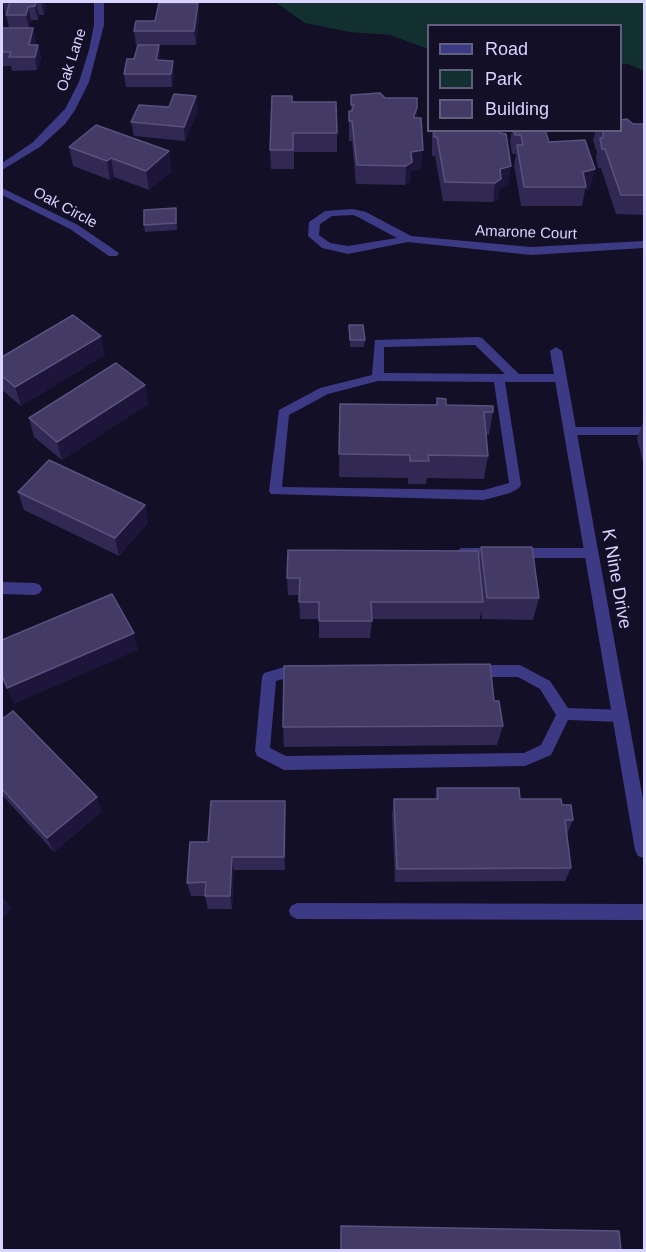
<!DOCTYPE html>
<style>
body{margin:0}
#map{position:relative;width:646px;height:1252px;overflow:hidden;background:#130f26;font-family:Arial,sans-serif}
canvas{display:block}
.frame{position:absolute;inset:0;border:3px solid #d9d4ff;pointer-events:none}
.legend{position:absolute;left:427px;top:24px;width:195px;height:108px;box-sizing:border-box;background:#130f26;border:2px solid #625e7d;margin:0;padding:8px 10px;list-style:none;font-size:18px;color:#d9d4ff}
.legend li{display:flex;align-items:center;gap:12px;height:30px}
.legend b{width:30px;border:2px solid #625e7d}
</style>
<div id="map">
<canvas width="646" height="1252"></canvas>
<div class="frame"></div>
<ul class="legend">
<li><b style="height:8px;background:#3d3a85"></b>Road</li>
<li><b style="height:16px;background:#12302f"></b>Park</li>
<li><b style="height:16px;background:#433a66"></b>Building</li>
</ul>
</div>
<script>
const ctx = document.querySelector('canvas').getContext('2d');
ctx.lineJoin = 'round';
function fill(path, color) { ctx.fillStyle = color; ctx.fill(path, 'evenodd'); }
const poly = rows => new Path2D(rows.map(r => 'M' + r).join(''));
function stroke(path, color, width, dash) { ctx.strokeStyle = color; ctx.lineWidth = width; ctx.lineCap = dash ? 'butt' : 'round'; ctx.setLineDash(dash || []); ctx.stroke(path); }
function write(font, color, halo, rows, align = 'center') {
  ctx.font = font + ' Arial,sans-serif'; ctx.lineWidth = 4.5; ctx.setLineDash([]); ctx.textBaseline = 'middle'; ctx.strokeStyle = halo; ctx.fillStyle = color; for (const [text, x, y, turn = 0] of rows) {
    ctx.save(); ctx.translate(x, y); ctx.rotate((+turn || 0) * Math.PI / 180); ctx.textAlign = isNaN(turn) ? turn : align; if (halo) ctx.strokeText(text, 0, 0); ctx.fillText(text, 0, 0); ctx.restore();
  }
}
const green = poly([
 [275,2,644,2,644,71,628,64,621,64,620,26,428,26,428,49,390,35,349,32,305,23]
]);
const service = poly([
 [478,337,482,338,519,374,561,374,567,378,561,382,505,382,521,485,519,488,510,493,484,500,271,494,269,491,279,410,320,388,372,375,375,340,478,337],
 [475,345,505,374,384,373,384,347,475,345],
 [378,381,494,382,509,483,484,490,282,487,289,415,328,394,378,381],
 [571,427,644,427,644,435,571,435,565,431,571,427],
 [461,548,591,548,597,553,591,558,461,558,455,553,461,548],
 [291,665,520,665,550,681,568,708,621,710,626,712,628,716,626,720,621,722,568,720,551,755,525,766,284,770,257,756,255,751,262,677,264,673,291,665],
 [291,677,518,677,540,689,556,715,541,745,524,753,286,756,270,748,276,681,291,677],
 [297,903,644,904,644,920,297,919,291,916,289,911,291,906,297,903]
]);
const minor = poly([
 [94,2,104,2,104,25,89,82,75,110,65,124,40,147,2,170,2,163,32,143,65,109,79,82,89,50,94,25,94,2],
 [2,188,78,225,119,253,117,256,109,256,70,229,2,195,2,188],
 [353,209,366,212,411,236,531,247,644,241,644,248,531,255,408,242,348,254,322,248,308,236,309,222,325,211,353,209],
 [353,215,358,217,397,238,348,246,330,243,319,235,320,224,332,216,353,215],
 [556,347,562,351,644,805,644,858,638,856,635,850,550,351,556,347],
 [2,582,35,583,40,585,42,589,40,593,35,595,2,594,2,582]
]);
const wall = poly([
 [3,2,44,2,46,8,44,15,39,15,38,20,31,20,29,28,9,28],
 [199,17,196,45,159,45,160,61,174,74,172,87,126,87,124,74,134,59,138,45,136,45,134,31,155,21],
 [2,28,33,28,36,42,35,45,38,45,41,58,37,70,12,71,11,66,2,66],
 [351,95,385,98,417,108,417,118,421,169,411,171,410,182,405,185,356,184,352,141,349,141,349,111,351,111],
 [292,102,337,133,337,152,294,152,294,169,271,169,270,150],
 [198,110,185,141,134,136,131,122],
 [633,124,645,124,645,215,616,214,601,168,598,168,596,158,597,151,596,150,593,140,596,130,621,130],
 [432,130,501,130,501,133,508,186,500,188,498,199,493,202,443,201,435,156,432,156],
 [512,130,545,130,549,142,590,189,585,190,582,206,521,206,514,165,516,154,512,154,510,141],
 [69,147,172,171,149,190,114,177,110,180,73,166],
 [176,208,177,230,145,232,144,225],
 [349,325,365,340,364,347,350,347],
 [105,355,21,406,2,390,2,357],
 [145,385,148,404,62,460,34,437,29,418],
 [437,398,446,405,493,412,489,435,486,435,488,456,484,479,427,478,426,484,408,484,408,478,339,477,340,404,436,405],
 [645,416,645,470,637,439],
 [18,492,145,505,148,523,119,556,24,510],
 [481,547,539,598,533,620,482,619,481,611,480,619,372,619,370,638,319,638,319,619,300,619,299,595,288,595,287,578,479,559],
 [494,701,503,726,497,745,284,747,283,727],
 [2,719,102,811,54,852,2,795],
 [437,788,562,805,573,820,567,834,571,868,565,881,395,882,392,814,394,799,435,799],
 [286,816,285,870,234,870,232,909,208,909,205,896,191,896,187,883,208,842]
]);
const shadedWall = poly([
 [36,2,39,15,38,20,35,6],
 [40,2,44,2,46,8,44,15,41,2],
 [198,3,199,17,196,45,194,31],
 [28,7,31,20,29,28,26,15],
 [33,28,36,42,31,58,29,45],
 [38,45,41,58,37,70,35,57],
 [159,45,161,58,158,74,156,60],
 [173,61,174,74,172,87,171,74],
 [196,96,198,110,185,141,184,127],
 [417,108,416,128,414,115],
 [423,150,421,169,411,171,410,182,405,185,406,166,411,152],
 [169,151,172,171,149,190,146,171],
 [111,158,114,177,110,180,107,161],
 [511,166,508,186,500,188,498,199,493,202,495,183,500,169],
 [595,169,590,189,585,190,586,187,583,172],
 [101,336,105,355,21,406,15,387],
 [145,385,148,404,62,460,57,442],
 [145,505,148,523,119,556,115,538],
 [134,633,138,650,14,704,7,688],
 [97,797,102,811,54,852,47,838],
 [285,801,286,816,285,870,284,857],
 [232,857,234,870,232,909,230,896],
 [3,897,12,909,2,918,2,898]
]);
const building = poly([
 [3,2,41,2,36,2,35,6,28,7,26,15,6,15,10,2,3,2],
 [159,3,198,3,194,31,134,31,136,21,155,21,159,3],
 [2,28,33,28,29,45,38,45,35,57,9,57,11,52,2,52,2,28],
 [138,45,159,45,156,60,173,61,171,74,124,74,127,59,134,59,138,45],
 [380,93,385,98,417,98,417,108,414,115,414,118,421,118,423,150,411,152,412,162,406,166,357,165,352,121,349,121,349,111,352,111,354,105,351,105,351,95,380,93],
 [174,94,196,96,184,127,131,122,139,105,169,107,174,94],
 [272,96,292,96,292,102,336,102,337,133,293,133,293,150,270,150,272,96],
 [627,119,633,124,645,124,645,195,621,195,605,149,602,149,600,138,603,138,603,132,600,130,621,130,621,120,627,119],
 [96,125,169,151,146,171,111,158,107,161,69,147,96,125],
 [434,130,499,130,500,133,506,134,511,166,500,169,501,179,495,183,445,182,437,137,434,137,434,130],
 [514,130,545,130,549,142,585,140,595,169,583,172,586,187,524,187,517,145,523,145,521,135,515,135,514,130],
 [176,208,176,223,144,225,144,210,176,208],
 [73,315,101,336,15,387,2,376,2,357,73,315],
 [349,325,363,325,365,340,350,340,349,325],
 [116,363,145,385,57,442,29,418,116,363],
 [437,398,446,399,446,405,493,406,493,412,484,412,488,456,428,455,429,461,410,461,410,455,339,454,340,404,437,405,437,398],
 [49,460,145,505,115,538,18,492,49,460],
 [481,547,532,547,539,598,487,598,481,547],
 [288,550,478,551,483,602,371,602,372,621,319,621,319,602,299,602,300,578,287,578,288,550],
 [112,594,134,633,7,688,2,675,2,640,112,594],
 [490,664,494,701,499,701,503,726,283,727,284,666,490,664],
 [13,711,97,797,47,838,2,789,2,719,13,711],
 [437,788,519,788,520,799,561,799,562,805,571,805,573,820,565,820,571,868,397,869,394,799,438,799,437,788],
 [211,801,285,801,284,857,232,857,230,896,205,896,206,882,187,883,190,842,208,842,211,801],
 [341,1226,619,1231,621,1251,341,1251,341,1226]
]);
const farStreetnames = [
 ["Oak Lane",72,60,-72],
 ["Oak Circle",65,208,28],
 ["Amarone Court",526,233,2]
];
const streetNames = [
 ["K Nine Drive",616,579,80]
];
fill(green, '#12302f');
fill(service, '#3d3a85');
fill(minor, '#3d3a85');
fill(wall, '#312854');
fill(shadedWall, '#1d163a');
fill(building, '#433a66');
stroke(building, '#5a527e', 1.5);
write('15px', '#d9d4ff', '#130f26', farStreetnames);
write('18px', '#d9d4ff', '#130f26', streetNames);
</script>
